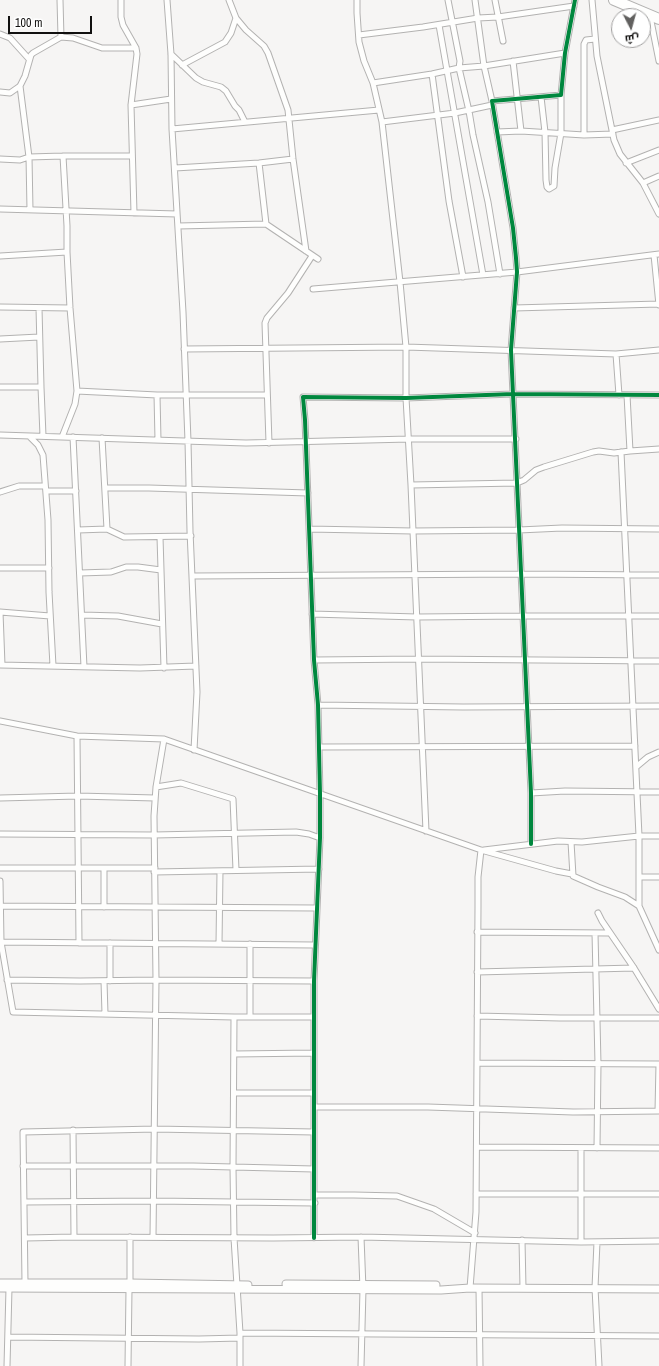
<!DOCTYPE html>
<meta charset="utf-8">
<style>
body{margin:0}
#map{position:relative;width:659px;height:1366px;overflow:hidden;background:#f6f5f4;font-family:"Archivo Narrow",Cairo,sans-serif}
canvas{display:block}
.north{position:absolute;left:611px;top:8px;width:40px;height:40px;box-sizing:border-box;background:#fff;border:1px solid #a09f9f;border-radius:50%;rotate:174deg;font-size:11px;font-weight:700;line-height:16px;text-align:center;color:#11100f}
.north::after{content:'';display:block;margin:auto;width:14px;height:18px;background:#61605f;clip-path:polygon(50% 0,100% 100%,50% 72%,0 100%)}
.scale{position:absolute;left:8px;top:16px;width:84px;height:18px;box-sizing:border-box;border:2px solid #11100f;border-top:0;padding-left:5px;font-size:12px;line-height:14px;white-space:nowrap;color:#11100f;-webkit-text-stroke:3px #fff;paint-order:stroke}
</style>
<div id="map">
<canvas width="659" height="1366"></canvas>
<div class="north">ش</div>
<div class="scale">100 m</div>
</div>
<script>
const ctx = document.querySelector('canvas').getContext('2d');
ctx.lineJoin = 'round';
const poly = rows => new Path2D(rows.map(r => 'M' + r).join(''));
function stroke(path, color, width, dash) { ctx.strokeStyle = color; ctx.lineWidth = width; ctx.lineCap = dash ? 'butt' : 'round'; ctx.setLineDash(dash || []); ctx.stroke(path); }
const street = poly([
 [60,0,61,37],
 [121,0,121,17,123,25,136,48,137,54,131,105,134,213],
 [167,0,171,54,172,129,183,312,188,441,190,531,197,692,194,750],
 [229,0,236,18,246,30,264,46,268,53,288,110,293,159,306,251],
 [357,0,357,13,359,42,364,61,373,83,382,122,400,282,406,347,406,398,411,485,426,831],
 [448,0,460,61,459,68,469,111,473,135,488,202,500,274],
 [475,0,484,66,492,101],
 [495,0,503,41],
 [592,0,597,56,614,140,620,154,643,183,659,214],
 [650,16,659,61],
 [439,25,483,275],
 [0,34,10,38,29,59],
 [359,35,423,27,478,18,498,17,574,6],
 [171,54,196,78,203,82,221,87,226,91,235,106,239,110,245,122],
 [513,61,521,131],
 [182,65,225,42,231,33,236,18],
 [432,74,449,201,463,277],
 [373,83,432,74,459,68,484,66,565,53],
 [20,86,29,157,30,210],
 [0,92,10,93,20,86,25,76,31,55,33,53,61,37,73,38,102,48,136,48],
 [541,97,545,132,546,180,547,187,549,189,554,186,555,168,561,133,561,95],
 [131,105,171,99],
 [382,122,455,113,492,105],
 [172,129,379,110],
 [612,130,659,120],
 [497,132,521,131,584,135,613,134],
 [584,135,584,44,586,40,595,39],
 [0,159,20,160,29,157,63,156,132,156],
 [259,163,266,224],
 [626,163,659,150],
 [175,168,259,163,293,159],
 [643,183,659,176],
 [0,209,177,214],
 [178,226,266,224,318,259],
 [654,255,659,305],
 [0,256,67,252],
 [313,289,517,272,659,254],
 [0,307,70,308],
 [39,308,41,387,43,436],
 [514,308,659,304],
 [0,339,39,337],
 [184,349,406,347,616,354,659,350],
 [616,354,619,395],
 [0,387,41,387],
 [77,391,157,395,267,395],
 [157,395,158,440],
 [627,395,630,451],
 [0,435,246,443,409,439,516,439],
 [30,437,38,445,43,455,48,520,49,592,53,666],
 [62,437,75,404,77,391,70,308,67,252,67,226,63,156],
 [73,437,84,667],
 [102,438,107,529],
 [269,443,265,323,267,318,288,293,312,256],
 [621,452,639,836,639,906,659,950],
 [411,485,517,483,524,480,536,470,544,467,593,452,599,451,614,453,630,451,659,449],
 [105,488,149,488,308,493],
 [46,491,76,491],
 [0,492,19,486,45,486],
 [309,529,413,531,519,530,562,528,659,529],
 [78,530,107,529,124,537,191,536],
 [160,537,164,668],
 [0,568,49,568],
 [80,573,111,572,126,567,138,567,161,570],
 [192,576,521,574,659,575],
 [0,612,2,665],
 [0,612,50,616],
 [312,614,417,617,523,616,659,616],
 [82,615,118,616,162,624],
 [314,660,419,659,659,661],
 [0,665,140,668,196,666],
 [318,705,463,707,659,706],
 [0,721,77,736,164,739,481,850,556,871,572,874],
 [77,736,79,943],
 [319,747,635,746],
 [636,767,648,757,659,752],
 [156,787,181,783,233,799,236,870],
 [531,793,565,791,659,792],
 [0,798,78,796,155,798],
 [0,834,154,835,296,832,309,834,320,838],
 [571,842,573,876,598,887,625,897,639,906],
 [531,844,531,793,511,350,517,272,516,258,513,228,492,101,561,95,565,53,575,0],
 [484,850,558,841,582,842,639,836,659,836],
 [0,868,155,868],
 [104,869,104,907],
 [154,872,319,869],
 [640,877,659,877],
 [0,881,1,942,13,1012,234,1017,314,1017],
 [0,906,316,908],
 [598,913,602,921,634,968,659,1009],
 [477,932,610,933],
 [595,933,598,1064,597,1148],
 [0,942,314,945],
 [110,943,110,981],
 [219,944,220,871],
 [477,972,634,968],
 [7,980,80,981,156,980,314,981],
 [104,981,105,1014],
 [477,1016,560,1018,659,1018],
 [234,1017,233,1167,234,1238,240,1333,240,1366],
 [250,1017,250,944],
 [234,1054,314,1053],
 [477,1063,659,1064],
 [234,1093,314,1093],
 [314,1107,428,1107,573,1112,659,1111],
 [658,1111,659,1064],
 [73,1130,74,1237],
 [477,1147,659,1148],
 [23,1166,193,1166,314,1169],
 [476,1194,659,1194],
 [315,1195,354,1195,397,1196,434,1209,475,1233],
 [24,1202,154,1201,315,1203],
 [153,1237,156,980,154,816,156,787,164,739],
 [25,1238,74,1237,273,1238,361,1237,581,1242,659,1241],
 [314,1238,314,981,320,838,320,794,318,705,314,660,305,420,303,397,406,398,513,394,659,395],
 [522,1240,523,1288],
 [581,1242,581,1148],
 [597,1242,595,1288,599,1366],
 [25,1283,23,1132,155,1129,314,1132],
 [130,1283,130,1237],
 [470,1288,476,1212,478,906,478,877,481,850],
 [479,1288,480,1366],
 [240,1333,659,1336],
 [8,1337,199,1339,240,1338],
 [7,1366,9,1288],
 [128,1366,129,1289],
 [361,1366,363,1289,361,1237]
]);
const secondary = poly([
 [0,1283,130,1283,248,1285],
 [286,1284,436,1285],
 [0,1288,441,1290,470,1288,659,1289]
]);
const highway = poly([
 [614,0,659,19]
]);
const cycleway = poly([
 [531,844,531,793,511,350,517,272,516,258,513,228,492,101,561,95,565,53,575,0],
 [314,1238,314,981,320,838,320,794,318,705,314,660,305,420,303,397,406,398,513,394,659,395]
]);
stroke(street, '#b3b2b1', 7);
stroke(secondary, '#b3b2b1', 9);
stroke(highway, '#b3b2b1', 12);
stroke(street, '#fefefd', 5);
stroke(secondary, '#fefefd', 7);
stroke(highway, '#fefefd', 10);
stroke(cycleway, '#00873e', 4);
</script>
